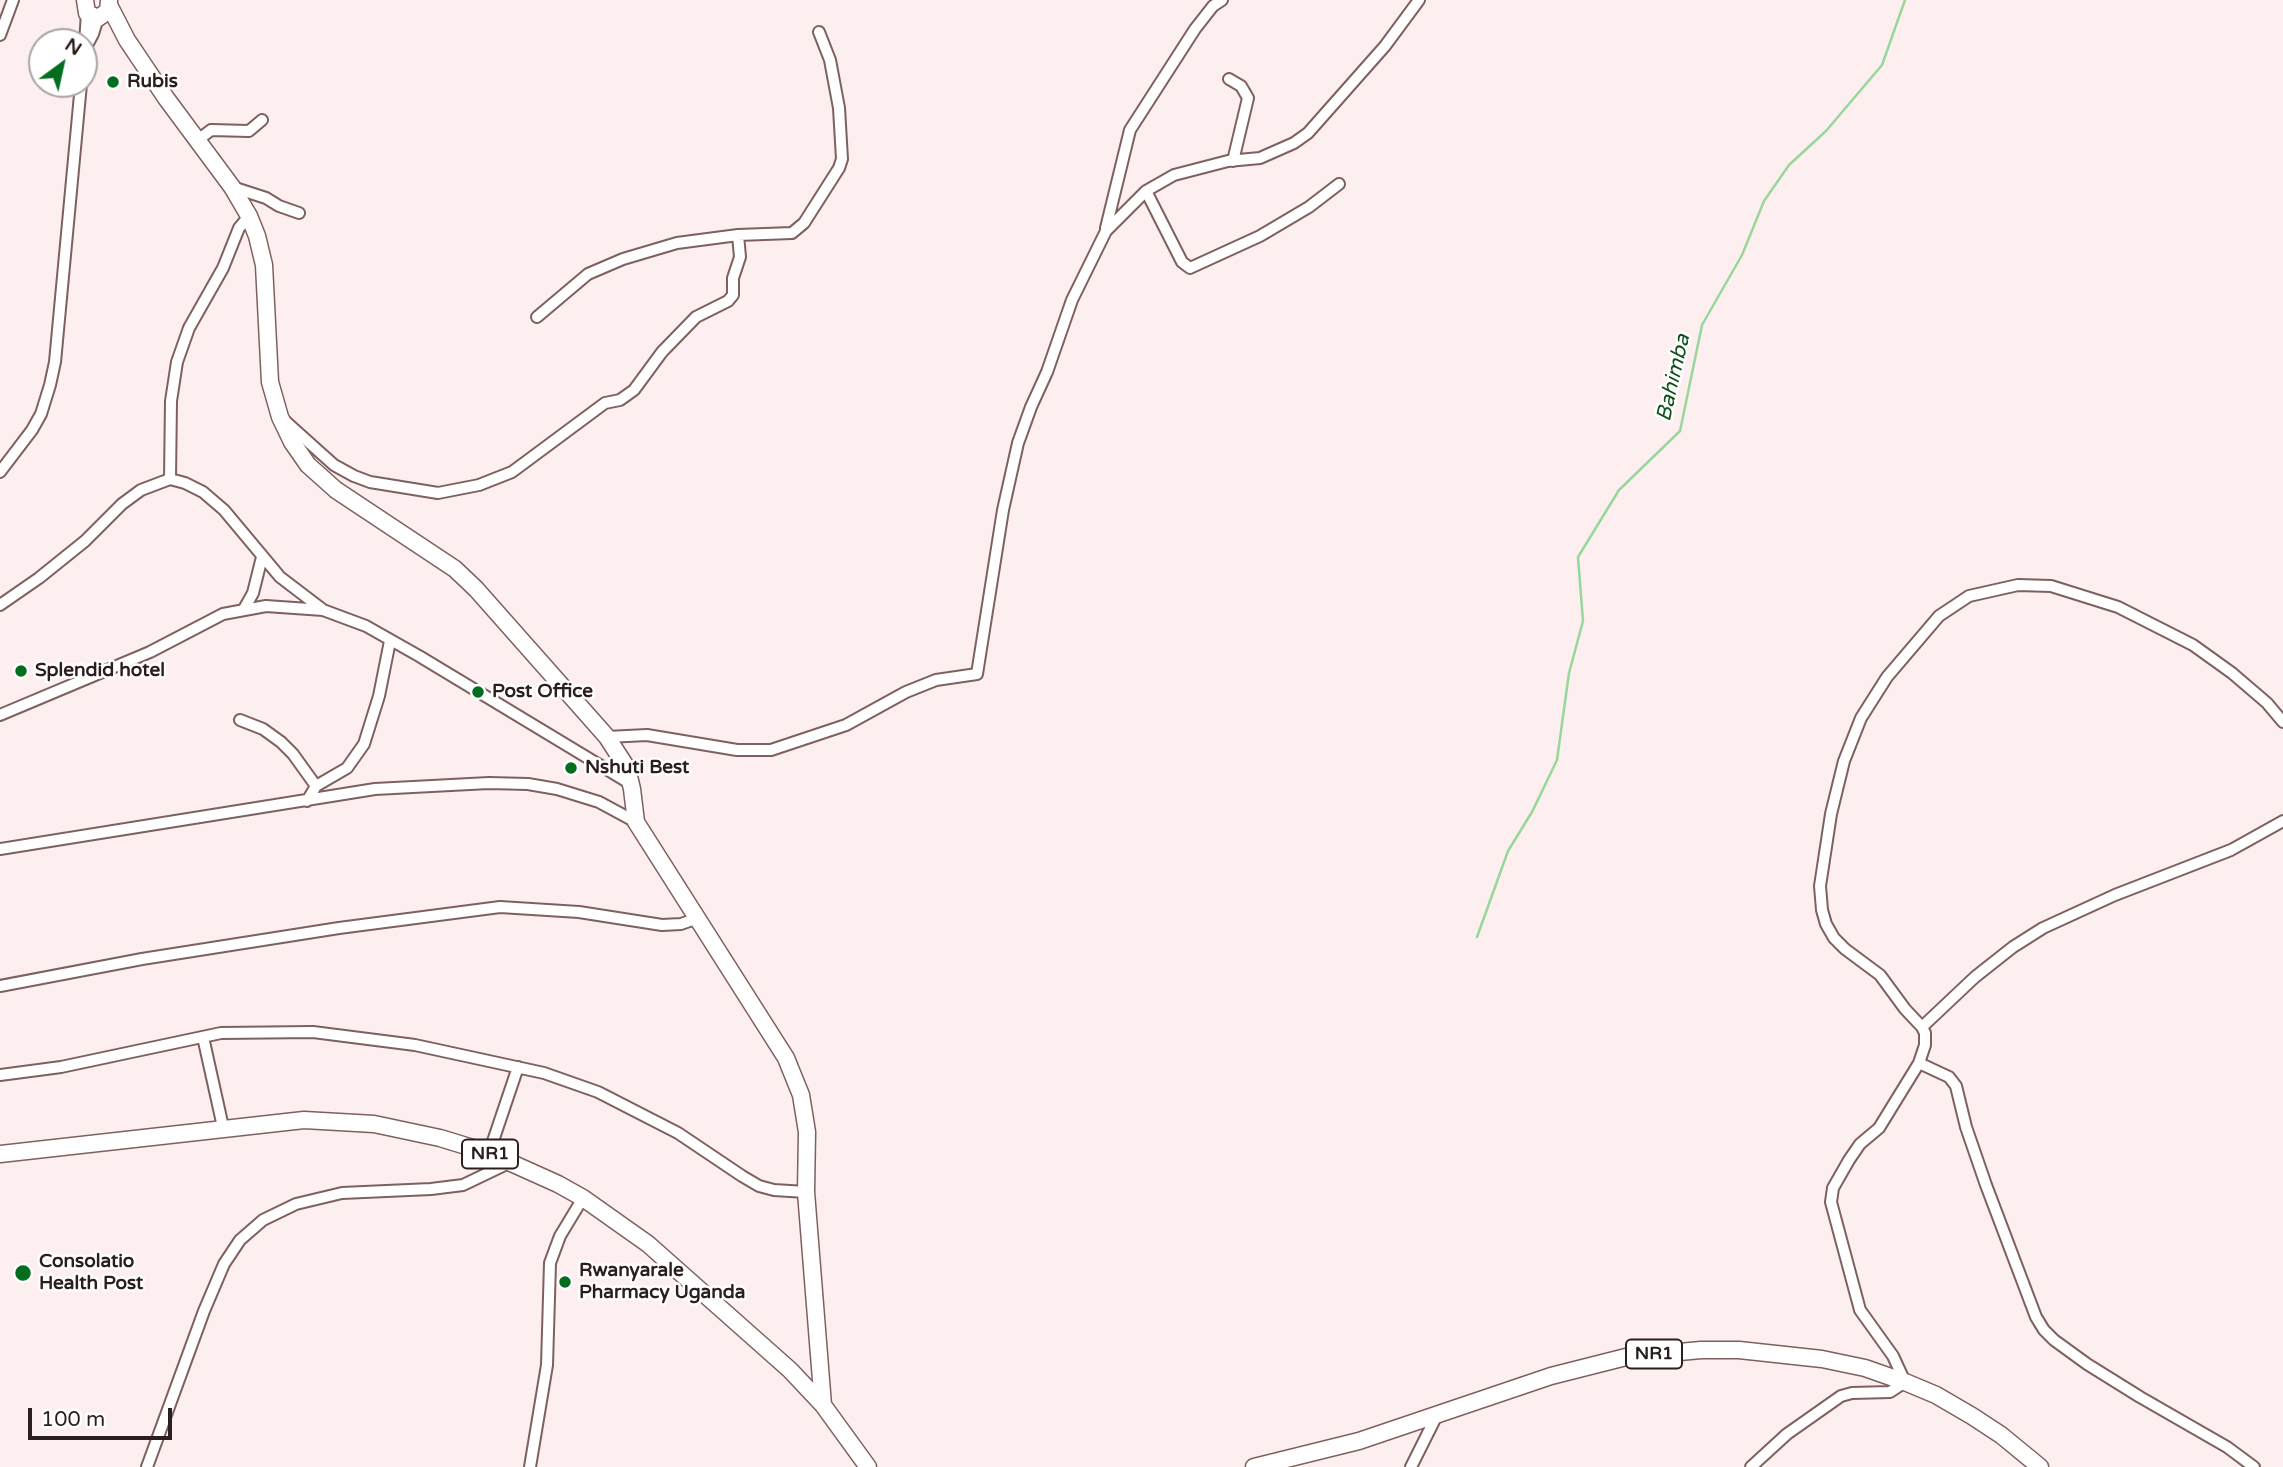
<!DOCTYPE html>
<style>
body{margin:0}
#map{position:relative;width:2283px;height:1467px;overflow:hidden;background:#fdefef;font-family:"Varela Round",sans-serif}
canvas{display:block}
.north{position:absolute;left:28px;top:28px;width:70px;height:70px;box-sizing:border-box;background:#fff;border:2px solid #aaa5a5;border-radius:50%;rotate:33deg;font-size:19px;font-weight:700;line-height:28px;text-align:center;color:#2a1e1e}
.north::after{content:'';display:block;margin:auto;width:24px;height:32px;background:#006e1e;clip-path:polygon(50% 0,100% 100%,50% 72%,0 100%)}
.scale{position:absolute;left:28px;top:1408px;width:144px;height:32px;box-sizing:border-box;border:4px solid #2a1e1e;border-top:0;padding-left:9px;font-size:21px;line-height:24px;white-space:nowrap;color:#2a1e1e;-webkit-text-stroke:5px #fff;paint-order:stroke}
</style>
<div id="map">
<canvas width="2283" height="1467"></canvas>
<div class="north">N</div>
<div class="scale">100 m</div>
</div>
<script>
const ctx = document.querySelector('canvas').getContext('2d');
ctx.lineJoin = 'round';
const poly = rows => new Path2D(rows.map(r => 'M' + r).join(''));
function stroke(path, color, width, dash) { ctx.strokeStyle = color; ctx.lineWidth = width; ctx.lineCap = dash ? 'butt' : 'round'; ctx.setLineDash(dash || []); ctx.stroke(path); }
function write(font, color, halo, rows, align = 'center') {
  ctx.font = font + ' "Varela Round",sans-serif'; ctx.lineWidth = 5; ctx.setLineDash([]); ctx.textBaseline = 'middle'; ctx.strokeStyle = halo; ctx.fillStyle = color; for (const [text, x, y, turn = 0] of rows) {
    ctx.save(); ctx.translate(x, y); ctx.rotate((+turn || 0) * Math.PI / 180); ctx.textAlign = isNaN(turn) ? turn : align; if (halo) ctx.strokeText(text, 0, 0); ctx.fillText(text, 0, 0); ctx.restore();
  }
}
const stream = poly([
 [1477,937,1508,851,1532,812,1557,760,1569,673,1583,621,1578,557,1619,490,1680,431,1702,325,1742,255,1764,201,1789,165,1826,131,1882,65,1905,0]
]);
const minor = poly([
 [0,35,13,0],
 [85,49,93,34,98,18],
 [84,58,87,13],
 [1229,79,1241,86,1248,98,1233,161],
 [198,140,211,130,249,131,262,120],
 [232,187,266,198,279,206,299,213],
 [1146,191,1182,262,1190,268,1260,236,1309,207,1339,184],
 [1106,228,1130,130,1195,29,1213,6,1222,0],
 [537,317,588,274,623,259,677,243,738,235],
 [285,421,334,465,354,476,370,482,438,493,479,485,512,472,605,403,620,400,634,390,662,352,696,317,728,301,733,295,733,278,740,257,738,235,792,233,804,223,839,168,842,159,839,108,830,60,819,32],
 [0,472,32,430,41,414,50,385,55,362,81,84],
 [170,479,171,401,177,362,189,328,223,268,239,228,249,216],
 [0,605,39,578,85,541,122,504,141,490,170,479,185,483,203,492,224,510,280,577,322,609],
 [244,609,253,593,262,557],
 [0,715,150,652,223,614,266,606,323,610,366,626,419,656,631,784],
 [240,720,263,729,281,742,293,754,316,786],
 [607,737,647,735,737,750,771,750,846,725,906,692,936,680,977,674,1003,510,1018,443,1031,407,1047,372,1072,300,1106,231,1146,191,1174,175,1228,161,1260,158,1294,143,1308,133,1385,46,1419,0],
 [307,801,316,786,347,768,364,744,379,696,390,641],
 [0,849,375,789,489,783,528,784,557,789,599,802,636,822],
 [0,986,142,959,339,928,500,907,579,912,662,925,681,924,698,918],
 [1922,1027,1975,977,2013,947,2043,928,2115,895,2231,850,2283,821],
 [203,1037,223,1127],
 [1919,1063,1949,1077,1956,1086,1966,1127,1986,1185,2036,1317,2044,1330,2054,1340,2087,1364,2140,1397,2227,1447,2254,1467],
 [0,1075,61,1067,221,1033,313,1032,415,1045,544,1073,598,1092,678,1133,742,1176,759,1186,774,1190,806,1192],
 [489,1153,518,1067],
 [147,1467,204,1311,224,1264,240,1240,263,1220,296,1204,342,1193,431,1189,463,1185,511,1162],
 [530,1467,547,1365,550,1263,560,1236,583,1198],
 [1411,1467,1437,1415],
 [1751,1467,1787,1434,1841,1396,1852,1393,1890,1392,1905,1382,1893,1356,1860,1310,1831,1202,1833,1188,1849,1160,1860,1144,1879,1128,1919,1063,1925,1045,1925,1033,1922,1027,1905,1009,1880,975,1845,949,1834,938,1826,924,1822,910,1820,886,1831,814,1844,761,1861,718,1887,677,1939,616,1969,596,2018,585,2051,586,2118,607,2193,645,2232,673,2267,703,2283,722]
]);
const highway = poly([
 [85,0,87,13,98,18,108,11,109,1],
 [110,7,127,40,166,98,232,187,249,216,257,236,264,265,270,382,280,417,292,442,308,465,336,490,455,569,476,589,607,737,627,768,632,789,636,822,786,1058,801,1095,807,1132,806,1192,823,1405],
 [0,1154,304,1120,374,1124,440,1138,489,1153,558,1184,583,1198,648,1244,790,1370,823,1405,868,1467],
 [1254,1467,1359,1441,1551,1376,1626,1357,1701,1350,1739,1350,1822,1359,1865,1368,1905,1382,1936,1395,1972,1416,2001,1435,2040,1467]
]);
const markers = [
 [113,82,7,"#006e1e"],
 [21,671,7,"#006e1e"],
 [478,692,7,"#006e1e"],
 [571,768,7,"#006e1e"],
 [23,1273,9,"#006e1e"],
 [565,1282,7,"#006e1e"]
];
const shields = [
 [490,1154,56],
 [1654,1354,56]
];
const shieldNames = [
 ["NR1",490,1154],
 ["NR1",1654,1354]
];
const poiNames = [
 ["Rubis",127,82],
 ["Splendid hotel",35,671],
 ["Post Office",492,692],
 ["Nshuti Best",585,768],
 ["Consolatio",39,1262],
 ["Health Post",39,1284],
 ["Rwanyarale",579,1271],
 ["Pharmacy Uganda",579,1293]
];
const waterNames = [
 ["Bahimba",1674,378,-77]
];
stroke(stream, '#98d79b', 2.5);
stroke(minor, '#7e605f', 14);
stroke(highway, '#7e605f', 19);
stroke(minor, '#fff', 10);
stroke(highway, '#fff', 16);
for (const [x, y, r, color] of markers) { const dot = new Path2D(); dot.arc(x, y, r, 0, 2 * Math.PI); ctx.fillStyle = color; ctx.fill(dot); stroke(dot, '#fff', 2.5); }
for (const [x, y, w] of shields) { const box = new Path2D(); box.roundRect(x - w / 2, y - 14.5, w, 29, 5); ctx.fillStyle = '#fff'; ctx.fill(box); stroke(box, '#2a1e1e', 2); }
write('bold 18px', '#2a1e1e', null, shieldNames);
write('bold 19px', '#2a1e1e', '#fff', poiNames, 'left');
write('italic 21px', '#0d511a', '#fff', waterNames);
</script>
